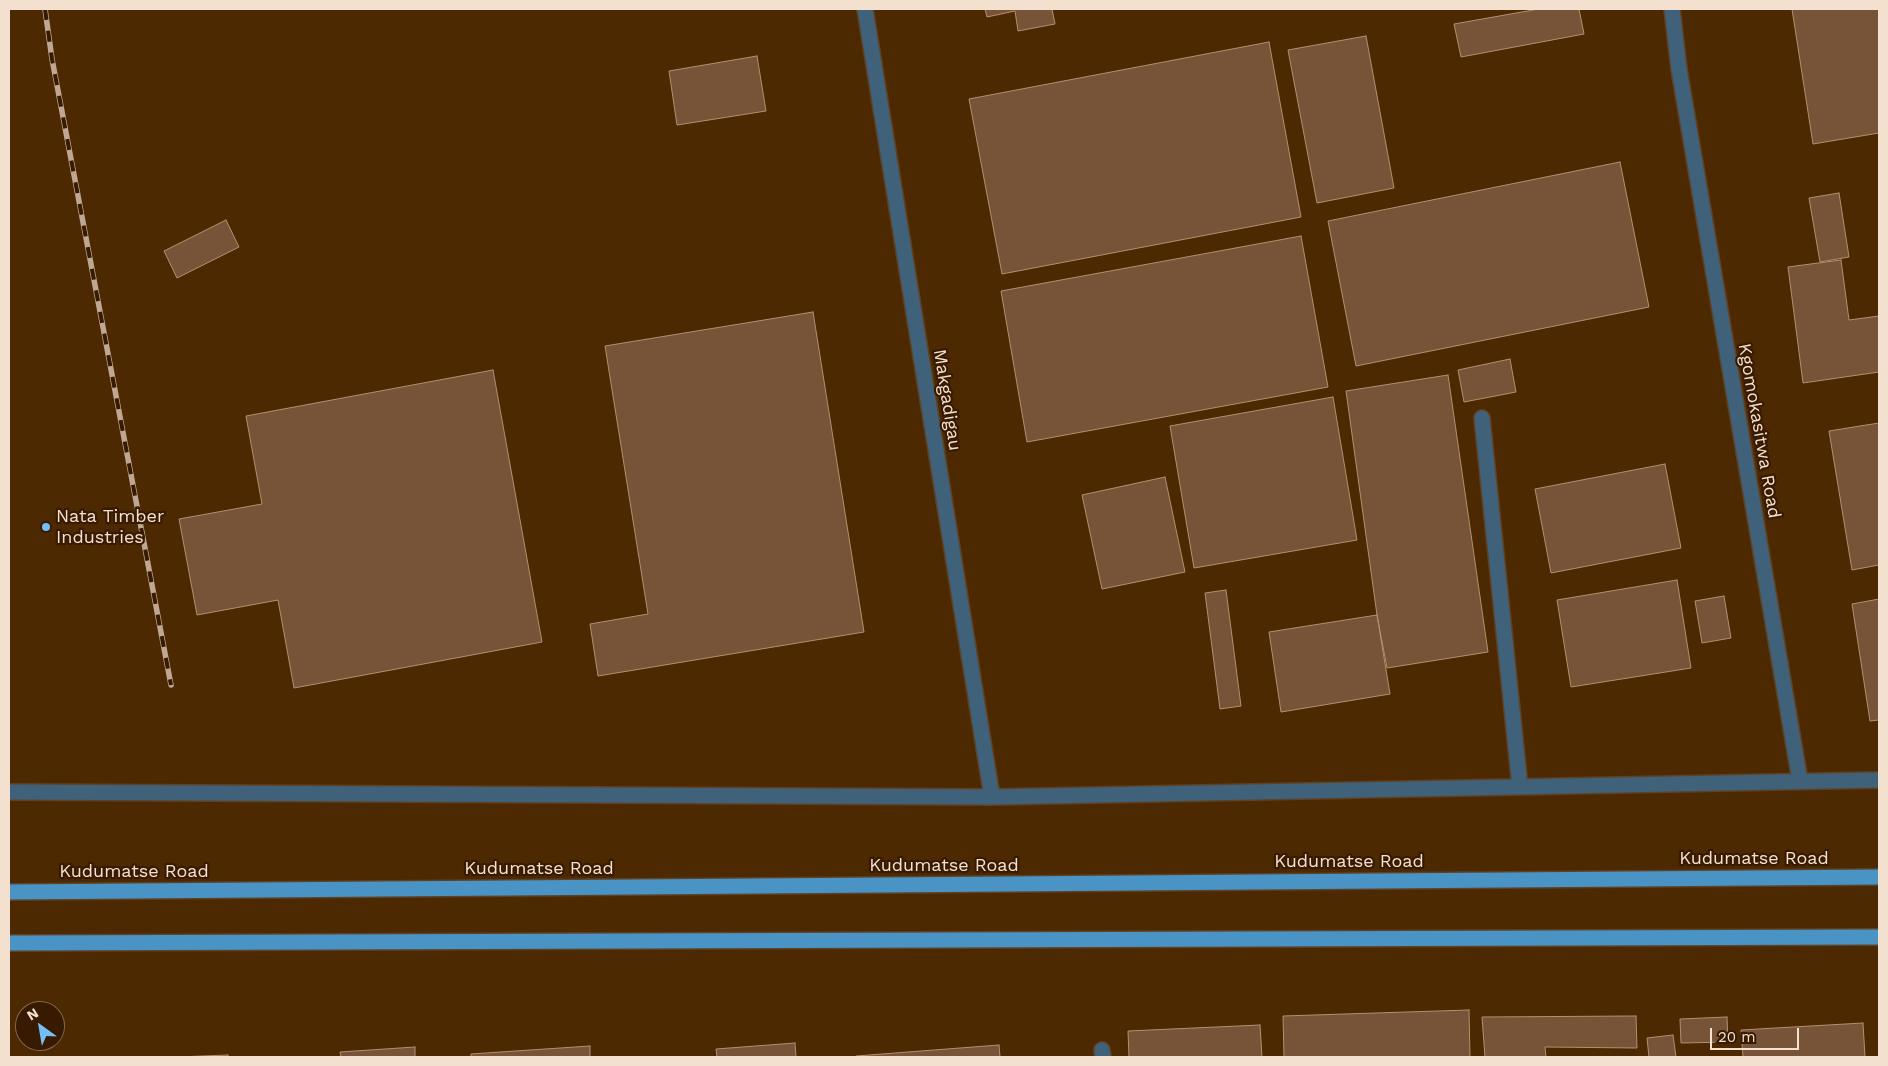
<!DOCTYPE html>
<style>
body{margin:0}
#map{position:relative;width:1888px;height:1066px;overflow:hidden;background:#422405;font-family:"Work Sans",sans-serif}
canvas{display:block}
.frame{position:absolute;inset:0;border:10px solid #f4e0cf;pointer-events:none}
.north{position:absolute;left:15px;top:1001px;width:50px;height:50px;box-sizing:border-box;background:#381a00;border:1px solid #836953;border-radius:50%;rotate:328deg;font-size:14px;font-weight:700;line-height:20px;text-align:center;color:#f4e0cf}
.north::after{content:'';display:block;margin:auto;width:18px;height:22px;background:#74c0f6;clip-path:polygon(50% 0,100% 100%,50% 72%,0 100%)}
.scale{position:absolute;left:1710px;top:1028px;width:89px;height:22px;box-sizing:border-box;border:2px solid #f4e0cf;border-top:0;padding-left:6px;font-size:15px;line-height:18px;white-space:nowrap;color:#f4e0cf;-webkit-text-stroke:4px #381a00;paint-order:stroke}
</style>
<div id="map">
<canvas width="1888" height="1066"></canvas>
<div class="frame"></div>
<div class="north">N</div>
<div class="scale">20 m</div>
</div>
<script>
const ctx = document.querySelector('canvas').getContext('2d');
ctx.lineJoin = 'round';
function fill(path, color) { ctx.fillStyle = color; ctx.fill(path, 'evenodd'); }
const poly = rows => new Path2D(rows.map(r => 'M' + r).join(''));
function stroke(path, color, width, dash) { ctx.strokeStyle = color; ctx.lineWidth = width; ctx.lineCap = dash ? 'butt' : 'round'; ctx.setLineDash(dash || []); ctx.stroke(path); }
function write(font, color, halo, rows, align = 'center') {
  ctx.font = font + ' "Work Sans",sans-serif'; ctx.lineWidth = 4.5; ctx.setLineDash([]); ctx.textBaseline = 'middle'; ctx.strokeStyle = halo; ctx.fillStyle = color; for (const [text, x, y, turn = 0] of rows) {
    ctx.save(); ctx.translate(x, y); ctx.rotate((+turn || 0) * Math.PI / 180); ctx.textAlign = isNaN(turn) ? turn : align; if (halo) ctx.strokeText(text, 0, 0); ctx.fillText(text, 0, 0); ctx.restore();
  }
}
const built = poly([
 [9,9,1879,9,1879,1057,9,1057],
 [25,1011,55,1011,55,1041,25,1041]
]);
const building = poly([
 [985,9,1052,9,1055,24,1018,31,1015,11,987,17,985,9],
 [1539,9,1579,9,1584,34,1461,57,1454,24,1539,9],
 [1792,9,1879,9,1879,133,1813,144,1792,9],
 [1366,36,1394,188,1317,203,1288,50,1366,36],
 [1269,42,1301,217,1002,274,969,99,1269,42],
 [757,56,766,111,677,125,669,71,757,56],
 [1620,162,1649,307,1356,366,1328,221,1620,162],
 [1839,193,1849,257,1820,262,1809,198,1839,193],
 [226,220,239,247,177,278,164,251,226,220],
 [1301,236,1328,387,1027,442,1001,291,1301,236],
 [1841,260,1849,320,1879,316,1879,372,1803,383,1788,267,1841,260],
 [813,312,864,632,598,676,590,624,648,614,605,346,813,312],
 [1510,359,1516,392,1464,402,1458,370,1510,359],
 [493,370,542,642,294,688,278,600,197,615,179,519,262,504,246,416,493,370],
 [1448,375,1488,652,1387,668,1377,615,1346,391,1448,375],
 [1333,397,1357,540,1194,568,1170,426,1333,397],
 [1879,423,1879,565,1852,570,1829,431,1879,423],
 [1665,464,1681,548,1551,573,1535,489,1665,464],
 [1165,477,1185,572,1102,589,1082,495,1165,477],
 [1677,580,1691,668,1571,687,1557,600,1677,580],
 [1226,590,1241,706,1220,709,1205,593,1226,590],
 [1724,596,1731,638,1702,643,1695,601,1724,596],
 [1879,599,1879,720,1870,721,1852,604,1879,599],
 [1377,615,1390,694,1281,712,1269,632,1377,615],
 [1469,1010,1470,1057,1284,1057,1283,1016,1469,1010],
 [1636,1016,1637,1048,1545,1047,1546,1057,1485,1057,1482,1017,1636,1016],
 [1727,1017,1728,1042,1681,1043,1680,1019,1727,1017],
 [1863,1023,1865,1057,1743,1057,1741,1030,1863,1023],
 [1260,1025,1262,1057,1129,1057,1128,1031,1260,1025],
 [1673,1035,1676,1057,1649,1057,1647,1038,1673,1035],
 [795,1043,796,1057,717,1057,716,1049,795,1043],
 [999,1045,1000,1057,856,1057,856,1056,999,1045],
 [590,1046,590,1057,471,1057,471,1054,590,1046],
 [415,1047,415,1057,341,1057,340,1052,415,1047],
 [228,1055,228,1057,177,1057,228,1055]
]);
const minor = poly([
 [865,9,992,797],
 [1672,9,1679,69,1800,781],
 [1482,418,1520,787],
 [9,792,992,797,1879,780],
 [1102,1050,1103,1057]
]);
const major = poly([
 [9,892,1879,877],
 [9,943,1879,937]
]);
const rail = poly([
 [45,9,52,59,171,685]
]);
const markers = [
 [46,527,5,"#74c0f6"]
];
const streetNames = [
 ["Makgadigau",947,400,81],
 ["Kgomokasitwa Road",1759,431,80],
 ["Kudumatse Road",1754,859],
 ["Kudumatse Road",1349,862],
 ["Kudumatse Road",944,866],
 ["Kudumatse Road",539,869],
 ["Kudumatse Road",134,872]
];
const poiNames = [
 ["Nata Timber",56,517],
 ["Industries",56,538]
];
fill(built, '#4d2902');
fill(building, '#775437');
stroke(building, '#b48f70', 1);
stroke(minor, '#5e4225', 18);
stroke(major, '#5e4225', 18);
stroke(minor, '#3f6179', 15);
stroke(major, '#4993c5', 15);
stroke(rail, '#bfa893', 5.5);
stroke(rail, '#381a00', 4, [11]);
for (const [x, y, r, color] of markers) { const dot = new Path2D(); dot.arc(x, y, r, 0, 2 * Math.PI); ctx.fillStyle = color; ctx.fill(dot); stroke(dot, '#381a00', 2); }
write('18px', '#f4e0cf', '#381a00', streetNames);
write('18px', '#f4e0cf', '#381a00', poiNames, 'left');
</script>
